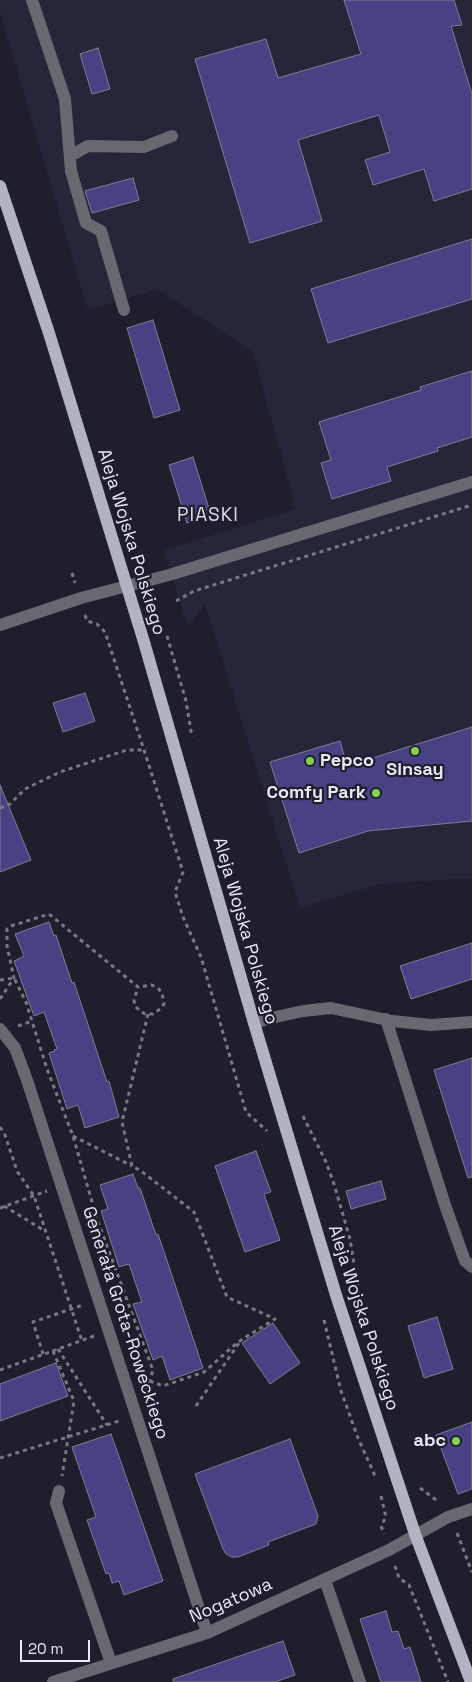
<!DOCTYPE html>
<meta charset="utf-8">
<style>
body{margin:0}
#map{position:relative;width:472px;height:1682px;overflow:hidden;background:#1e1e2c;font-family:"Space Grotesk",sans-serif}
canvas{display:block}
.scale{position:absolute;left:20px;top:1640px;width:70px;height:22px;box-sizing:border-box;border:2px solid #e8e9f3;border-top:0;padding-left:6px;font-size:15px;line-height:18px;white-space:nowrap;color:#e8e9f3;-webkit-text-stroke:4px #1e1e2c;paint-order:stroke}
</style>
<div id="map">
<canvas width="472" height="1682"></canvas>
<div class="scale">20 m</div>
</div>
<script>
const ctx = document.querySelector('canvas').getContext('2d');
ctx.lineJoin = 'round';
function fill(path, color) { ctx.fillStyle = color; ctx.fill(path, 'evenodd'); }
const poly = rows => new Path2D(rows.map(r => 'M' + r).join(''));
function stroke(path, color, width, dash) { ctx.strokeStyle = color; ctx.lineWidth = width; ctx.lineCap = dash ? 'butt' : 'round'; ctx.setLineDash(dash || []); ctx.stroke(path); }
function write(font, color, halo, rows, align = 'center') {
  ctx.font = font + ' "Space Grotesk",sans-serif'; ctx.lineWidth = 4.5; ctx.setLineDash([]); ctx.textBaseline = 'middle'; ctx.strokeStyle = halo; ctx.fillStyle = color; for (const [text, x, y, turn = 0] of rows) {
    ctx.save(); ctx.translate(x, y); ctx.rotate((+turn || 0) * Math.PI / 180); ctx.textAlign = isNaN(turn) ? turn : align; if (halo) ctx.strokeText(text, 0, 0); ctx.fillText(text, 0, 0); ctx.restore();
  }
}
const built = poly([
 [0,0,472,0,472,878,380,884,300,908,205,604,188,627,164,550,296,509,253,352,157,289,88,310,0,12]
]);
const building = poly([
 [344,0,454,0,462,25,451,26,472,94,472,189,434,201,424,169,373,185,365,160,390,152,379,115,298,140,322,221,250,243,195,59,266,39,278,78,361,54,344,0],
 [98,48,110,89,92,94,80,54,98,48],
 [133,178,139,200,92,213,85,191,133,178],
 [472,239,472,299,328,343,311,289,472,239],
 [153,320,180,410,154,418,127,328,153,320],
 [472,371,472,437,437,448,438,451,387,467,391,481,332,499,321,463,331,460,319,422,421,390,420,387,472,371],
 [193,457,211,515,187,523,169,465,193,457],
 [85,693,95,721,63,732,53,703,85,693],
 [472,727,472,821,368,831,299,853,270,762,340,741,347,766,472,727],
 [0,785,31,860,0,872,0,785],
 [49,922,54,936,56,935,72,983,74,982,102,1067,107,1082,109,1081,119,1117,85,1128,78,1105,67,1109,49,1053,55,1051,54,1050,57,1049,44,1012,34,1016,14,961,24,956,15,934,49,922],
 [472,943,472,979,411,999,400,966,472,943],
 [472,1058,472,1177,468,1178,434,1070,472,1058],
 [256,1151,271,1192,264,1194,280,1240,245,1252,215,1166,256,1151],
 [133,1174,138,1188,140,1188,156,1235,158,1234,203,1368,170,1380,162,1356,153,1360,133,1304,142,1302,129,1264,119,1267,101,1211,108,1209,100,1185,133,1174],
 [381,1181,386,1199,351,1209,346,1191,381,1181],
 [437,1317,453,1369,424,1378,408,1326,437,1317],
 [273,1323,300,1363,270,1384,242,1343,273,1323],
 [56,1363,68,1396,0,1421,0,1384,56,1363],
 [472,1422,472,1489,458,1494,436,1435,472,1422],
 [111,1434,163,1581,124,1595,119,1581,112,1583,109,1573,106,1574,87,1520,96,1517,72,1447,111,1434],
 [290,1439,318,1516,316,1524,268,1542,269,1545,238,1557,232,1557,226,1554,223,1549,195,1474,290,1439],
 [386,1611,392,1632,398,1631,404,1649,410,1647,421,1682,381,1682,360,1619,386,1611],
 [283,1641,295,1675,275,1682,173,1682,173,1679,283,1641]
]);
const path = poly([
 [72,573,75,583],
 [176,601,194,591,472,505],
 [85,615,87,621,97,624,105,632,144,750,183,872,175,892,183,917,201,957,246,1112,267,1131],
 [167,636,186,701,192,737],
 [0,808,10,804,25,789,60,772,127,750,144,750],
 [240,906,244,918],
 [0,980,14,978,26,1002,47,1069,73,1136,97,1219,153,1370,147,1389],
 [0,999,14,978,7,946,7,929,11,926,49,914,138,987,134,1000,135,1006,139,1010,145,1014,153,1014,160,1009,164,1004,163,999,162,993,158,988,152,985,138,987],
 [148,1014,122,1122,132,1166,141,1171,194,1212,227,1297,275,1319,238,1342,204,1372,163,1386,150,1381],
 [18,1026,32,1021],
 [303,1116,326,1162,334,1184,350,1239,361,1307],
 [0,1127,5,1135,17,1171,34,1196,82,1341],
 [73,1136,132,1166],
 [4,1206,45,1231],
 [0,1208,47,1191],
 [324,1320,341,1391,358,1438,376,1478],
 [58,1349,107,1425],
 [53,1351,74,1401,62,1476],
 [43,1354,33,1322,83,1305],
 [0,1370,94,1336],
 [196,1406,239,1343],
 [0,1458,119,1421],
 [420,1488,439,1502],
 [381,1496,386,1517,381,1526,384,1534],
 [457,1533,472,1572],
 [395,1566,399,1578,409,1585,448,1682]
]);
const minor = poly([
 [32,0,65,99,71,171,86,223,101,231,124,310],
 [70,156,88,146,144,147,172,136],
 [0,625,81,598,169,575,472,482],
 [386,1019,445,1205,465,1261,472,1267],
 [254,1023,271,1018,303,1011,331,1008,392,1021,431,1025,472,1022],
 [0,1029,15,1048,27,1080,207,1633],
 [59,1491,56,1503,111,1663],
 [325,1580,360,1682],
 [53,1682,207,1633,389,1550,448,1517,472,1509]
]);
const major = poly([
 [0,186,49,333,144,642,254,1023,336,1295,415,1534,471,1682]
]);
const markers = [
 [415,751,5,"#85cf4c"],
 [310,761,5,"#85cf4c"],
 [376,793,5,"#85cf4c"],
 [456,1441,5,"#85cf4c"]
];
const streetNames = [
 ["Aleja Wojska Polskiego",131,542,73],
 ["Aleja Wojska Polskiego",245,931,74],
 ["Aleja Wojska Polskiego",363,1318,72],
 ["Generała Grota-Roweckiego",125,1323,72],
 ["Nogatowa",231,1601,-23]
];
const poiNames = [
 ["Pepco",320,761,"left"],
 ["Sinsay",415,770,"center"],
 ["Comfy Park",366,793],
 ["abc",446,1441]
];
const neighbourhoodNames = [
 ["PIASKI",208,516]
];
fill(built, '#26263b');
fill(building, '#464283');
stroke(building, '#7d7e90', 1);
stroke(path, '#787985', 3, [4, 4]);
stroke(minor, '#686870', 12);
stroke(major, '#b1b2c2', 12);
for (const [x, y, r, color] of markers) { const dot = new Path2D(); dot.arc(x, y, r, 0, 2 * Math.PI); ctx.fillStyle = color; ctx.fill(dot); stroke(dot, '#1e1e2c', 2); }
write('18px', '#e8e9f3', '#1e1e2c', streetNames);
write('bold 18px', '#e8e9f3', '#1e1e2c', poiNames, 'right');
ctx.letterSpacing = '1px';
write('19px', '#d8d9ed', '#1e1e2c', neighbourhoodNames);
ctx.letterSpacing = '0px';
</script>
